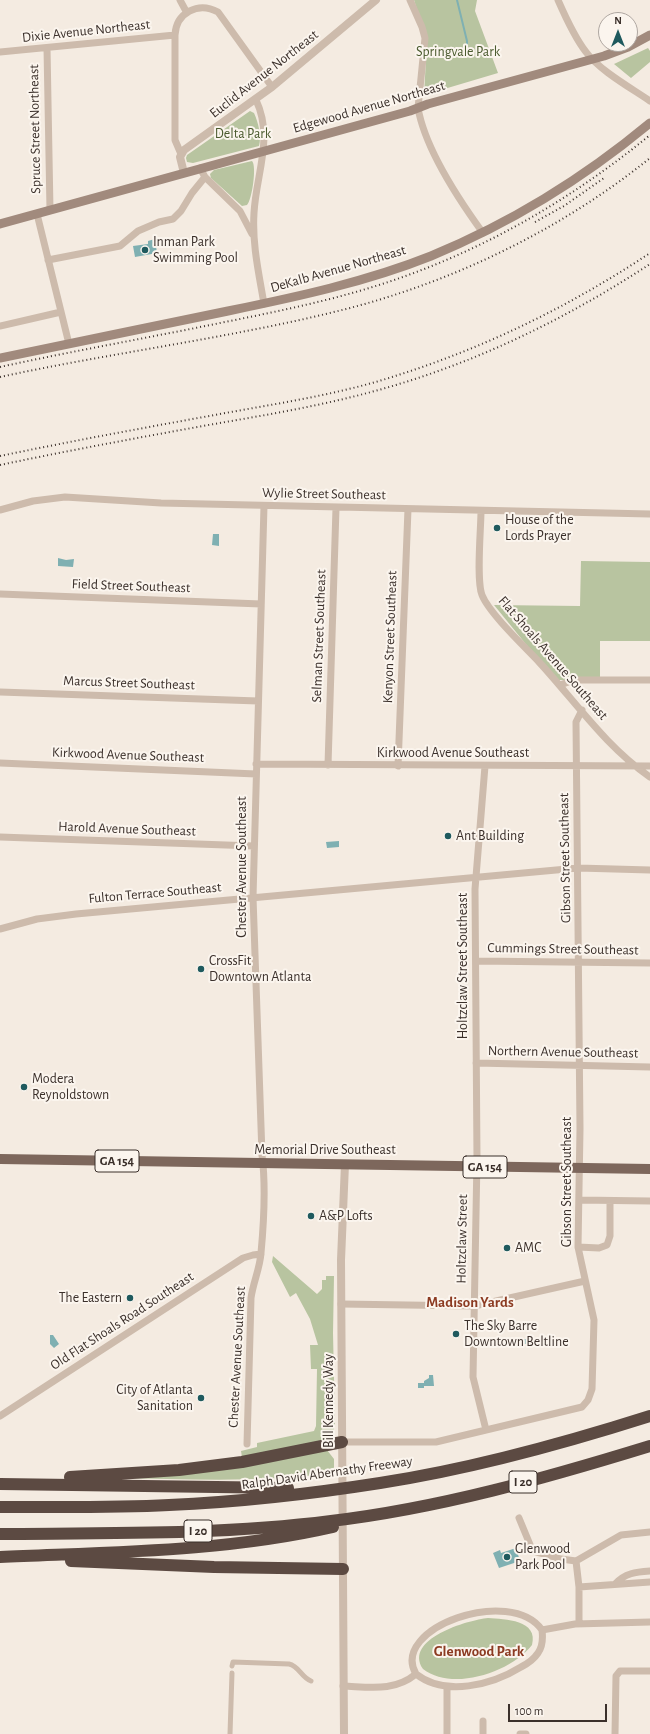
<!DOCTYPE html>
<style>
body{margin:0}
#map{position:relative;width:650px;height:1734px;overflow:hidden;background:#f4ebe1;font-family:"Alegreya Sans",sans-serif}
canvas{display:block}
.north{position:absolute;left:598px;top:12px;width:40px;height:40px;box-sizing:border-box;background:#fbf5ee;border:1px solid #aea6a0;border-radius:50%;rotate:0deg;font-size:11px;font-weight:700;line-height:16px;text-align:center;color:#3b302b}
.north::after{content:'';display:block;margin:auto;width:14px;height:18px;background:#1f5a5e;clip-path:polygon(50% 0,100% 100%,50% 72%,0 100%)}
.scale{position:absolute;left:508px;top:1704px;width:99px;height:18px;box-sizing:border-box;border:2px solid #3b302b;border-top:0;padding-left:5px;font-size:12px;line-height:14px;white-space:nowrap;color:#3b302b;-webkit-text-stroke:3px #fbf5ee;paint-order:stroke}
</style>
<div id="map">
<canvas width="650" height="1734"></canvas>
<div class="north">N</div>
<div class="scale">100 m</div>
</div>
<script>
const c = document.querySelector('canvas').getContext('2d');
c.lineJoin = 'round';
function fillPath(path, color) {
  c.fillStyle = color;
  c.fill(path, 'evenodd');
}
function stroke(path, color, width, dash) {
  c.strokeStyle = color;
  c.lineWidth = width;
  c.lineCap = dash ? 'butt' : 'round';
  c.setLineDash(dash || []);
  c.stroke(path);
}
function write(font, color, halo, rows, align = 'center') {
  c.font = font + ' "Alegreya Sans",sans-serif';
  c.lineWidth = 4;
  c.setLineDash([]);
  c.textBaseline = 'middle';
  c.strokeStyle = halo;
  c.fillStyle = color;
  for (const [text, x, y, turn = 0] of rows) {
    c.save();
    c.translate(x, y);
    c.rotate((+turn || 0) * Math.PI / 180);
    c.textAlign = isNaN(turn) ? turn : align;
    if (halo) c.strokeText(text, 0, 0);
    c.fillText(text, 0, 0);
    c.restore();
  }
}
const green = new Path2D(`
 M414,0H477L475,11L498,73L424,95L427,41Z
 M648,48L650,51V62L631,78L614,64Z
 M250,111L254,113C258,122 262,136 259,146L193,163L187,162L186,158L187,155Z
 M252,161C257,166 252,200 247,205L242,206L211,178L210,174L214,170Z
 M581,561L650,562V641H600V680H555L494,605L580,606Z
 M273,1256L317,1294L322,1289V1280H326V1276H334L333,1333L335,1425L332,1435L325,1441L242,1457L241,1451L257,1447V1443L314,1431L316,1426L317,1369H311L310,1345H318L310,1319L296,1293L290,1297L272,1262Z
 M327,1450L334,1459V1473C261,1483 188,1479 114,1478Z
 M488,1618C505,1619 539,1620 532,1645C511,1672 453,1692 423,1669C403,1639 468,1620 488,1618Z`);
const water = new Path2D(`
 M155,239L157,253L135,257L133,246L148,244V241Z
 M213,534H219V546L212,545Z
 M58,558L66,560L74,559L73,567L58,566Z
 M339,841V847L327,848L326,842Z
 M50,1335H53L59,1344L54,1348L50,1344Z
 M516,1339H529V1344H523V1347H513V1342H516Z
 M429,1375H433L434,1386H424V1388H418V1383H424V1381L429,1378Z
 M516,1548L520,1561L499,1568L493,1553L500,1550L501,1553Z`);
const stream = new Path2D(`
 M457,0L467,41V52`);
const pedestrian = new Path2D(`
 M232,1666L233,1662L289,1664C299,1666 301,1677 311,1681
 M230,1734L232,1673`);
const minor = new Path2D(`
 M180,0L187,13
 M410,0L422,27L425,38L418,108C425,148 459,200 483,233
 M558,0C565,16 575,38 586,52C599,70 631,88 650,101
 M47,48L50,210
 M0,52L175,35
 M256,100C274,138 256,174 254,213C252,244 259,274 264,304
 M181,154L175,140V35C176,13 198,1 218,12L272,87
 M200,168L205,177L240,211L252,234
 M37,214L69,344
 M48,260L120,246L138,231L159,222L173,219L181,211L192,193L205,177
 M0,326L61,312
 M0,510L33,501L65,497L161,503L650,514
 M481,511C481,529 476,580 482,595C489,613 525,647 539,662C575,701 606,747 650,777
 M0,594L261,604
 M560,685L574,680H650
 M0,692L258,701
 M0,763L256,774
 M256,764L650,766
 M328,765L336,508
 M398,766L408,509
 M485,766L475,889L477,1159L473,1377L486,1430
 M0,837L254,846
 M0,929L37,919L76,914L578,868L650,870
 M476,961L650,963
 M476,1063L650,1067
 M579,1200L650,1201
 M578,1247L599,1248L607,1245L610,1236V1201
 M341,1304L474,1306L585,1281
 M0,1416L243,1258L253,1255L261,1254
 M342,1442H436L582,1407L588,1400L592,1389L594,1320L578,1247L580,1129L576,722L582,710
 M247,1444L251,1298C253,1283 260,1268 261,1253C264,1221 266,1186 262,1155L253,897L264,506
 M519,1518L531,1547L536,1552L561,1559L576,1561L621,1535L650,1532
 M576,1561L579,1587V1624
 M615,1584C625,1573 636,1572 650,1571
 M579,1587L650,1582
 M416,1674C389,1628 511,1585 542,1630
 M343,1686C370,1687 394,1692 416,1674C445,1697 492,1685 521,1667C527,1664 534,1659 538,1653C543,1646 543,1638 542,1630L575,1624L650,1622
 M447,1686V1734
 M483,1734V1721
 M520,1734H526
 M615,1734L616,1676L620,1671H650`);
const tertiary = new Path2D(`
 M184,173L180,157L184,150L272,87L376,0
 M344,1734L341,1260L345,1164`);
const secondary = new Path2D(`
 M0,224L410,111L428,104L604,56L628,47L650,35
 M0,358C76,342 152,327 228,311C296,297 366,282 431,256C511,223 584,178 650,123`);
const primary = new Path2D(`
 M0,1159L650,1169`);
const motorway = new Path2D(`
 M70,1477L179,1470L242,1462L342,1442
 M0,1484L288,1488
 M0,1507C56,1507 113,1508 169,1505C239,1502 310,1494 380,1483C472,1469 562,1444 650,1416
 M0,1534C110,1533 221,1535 331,1521C440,1508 546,1478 650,1446
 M0,1557C111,1552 224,1552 333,1527
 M71,1561L214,1567L343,1569`);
const rail = new Path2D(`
 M535,222L564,206L604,178
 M0,367C73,351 147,338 220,323C285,310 349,297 411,274C498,242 578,194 650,135
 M0,377C115,352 232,338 346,309C455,281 562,229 650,158
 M0,456C77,440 154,426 231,412C281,403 331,395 379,381C476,352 566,309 650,253
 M0,465C71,450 142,437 214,424C272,414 331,404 389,387C482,360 569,317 650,264`);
const markers = [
 [145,250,4,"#1f5a5e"],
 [497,528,4,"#1f5a5e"],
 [448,836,4,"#1f5a5e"],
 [201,969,4,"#1f5a5e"],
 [24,1087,4,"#1f5a5e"],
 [311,1216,4,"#1f5a5e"],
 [507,1248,4,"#1f5a5e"],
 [130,1298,4,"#1f5a5e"],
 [456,1334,4,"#1f5a5e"],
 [201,1398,4,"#1f5a5e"],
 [507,1557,4,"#1f5a5e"]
];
const shields = [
 [117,1161,44],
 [485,1167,44],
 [523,1482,28],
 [198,1531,28]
];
const shieldNames = [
 ["GA 154",117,1161],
 ["GA 154",485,1167],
 ["I 20",523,1482],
 ["I 20",198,1531]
];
const streetNames = [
 ["Dixie Avenue Northeast",86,31,-6],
 ["Euclid Avenue Northeast",264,74,-38],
 ["Edgewood Avenue Northeast",369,107,-16],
 ["Spruce Street Northeast",35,129,-91],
 ["DeKalb Avenue Northeast",338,269,-16],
 ["Wylie Street Southeast",324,494,1],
 ["Field Street Southeast",131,586,2],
 ["Selman Street Southeast",319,636,-88],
 ["Kenyon Street Southeast",390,637,-88],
 ["Flat Shoals Avenue Southeast",553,658,49],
 ["Marcus Street Southeast",129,683,2],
 ["Kirkwood Avenue Southeast",453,753],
 ["Kirkwood Avenue Southeast",128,755,2],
 ["Harold Avenue Southeast",127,829,2],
 ["Gibson Street Southeast",565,858,-91],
 ["Chester Avenue Southeast",242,867,-90],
 ["Fulton Terrace Southeast",155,893,-5],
 ["Cummings Street Southeast",563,949,1],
 ["Holtzclaw Street Southeast",463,966,-90],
 ["Northern Avenue Southeast",563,1052,1],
 ["Memorial Drive Southeast",325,1150],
 ["Gibson Street Southeast",567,1182,-90],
 ["Holtzclaw Street",462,1239,-89],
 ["Old Flat Shoals Road Southeast",122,1321,-33],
 ["Chester Avenue Southeast",237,1357,-87],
 ["Bill Kennedy Way",329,1401,-90],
 ["Ralph David Abernathy Freeway",327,1473,-8]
];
const parkNames = [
 ["Springvale Park",458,52],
 ["Delta Park",243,134]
];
const poiNames = [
 ["Inman Park",153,242],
 ["Swimming Pool",153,258],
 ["House of the",505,520],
 ["Lords Prayer",505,536],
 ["Ant Building",456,836],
 ["CrossFit",209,961],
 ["Downtown Atlanta",209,977],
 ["Modera",32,1079],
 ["Reynoldstown",32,1095],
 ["A&P Lofts",319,1216],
 ["AMC",515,1248],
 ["The Eastern",122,1298,"right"],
 ["The Sky Barre",464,1326],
 ["Downtown Beltline",464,1342],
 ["City of Atlanta",193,1390,"right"],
 ["Sanitation",193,1406,"right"],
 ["Glenwood",515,1549],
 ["Park Pool",515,1565]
];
const neighbourhoodNames = [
 ["Madison Yards",470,1302],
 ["Glenwood Park",479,1651]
];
fillPath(green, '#b8c4a0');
fillPath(water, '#7fb0b2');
stroke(stream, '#7fb0b2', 2);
stroke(pedestrian, '#cdbbac', 5);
stroke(minor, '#cdbbac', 7);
stroke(tertiary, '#cdbbac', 8);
stroke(secondary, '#a18a7d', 9);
stroke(primary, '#7d675c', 10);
stroke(motorway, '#5c4a42', 12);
stroke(rail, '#3b302b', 2, [1, 3]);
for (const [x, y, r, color] of markers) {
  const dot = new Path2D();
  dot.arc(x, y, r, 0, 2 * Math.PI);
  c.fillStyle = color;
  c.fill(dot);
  stroke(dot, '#fbf5ee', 1.5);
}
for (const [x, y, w] of shields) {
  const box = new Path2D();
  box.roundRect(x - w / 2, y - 11, w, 22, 3);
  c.fillStyle = '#fbf5ee';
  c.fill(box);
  stroke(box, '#3b302b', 1);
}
write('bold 13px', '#3b302b', null, shieldNames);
write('14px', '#3b302b', '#fbf5ee', streetNames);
write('14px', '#4a5a2e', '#fbf5ee', parkNames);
write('14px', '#3b302b', '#fbf5ee', poiNames, 'left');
write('bold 15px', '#8c3b22', '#fbf5ee', neighbourhoodNames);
</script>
